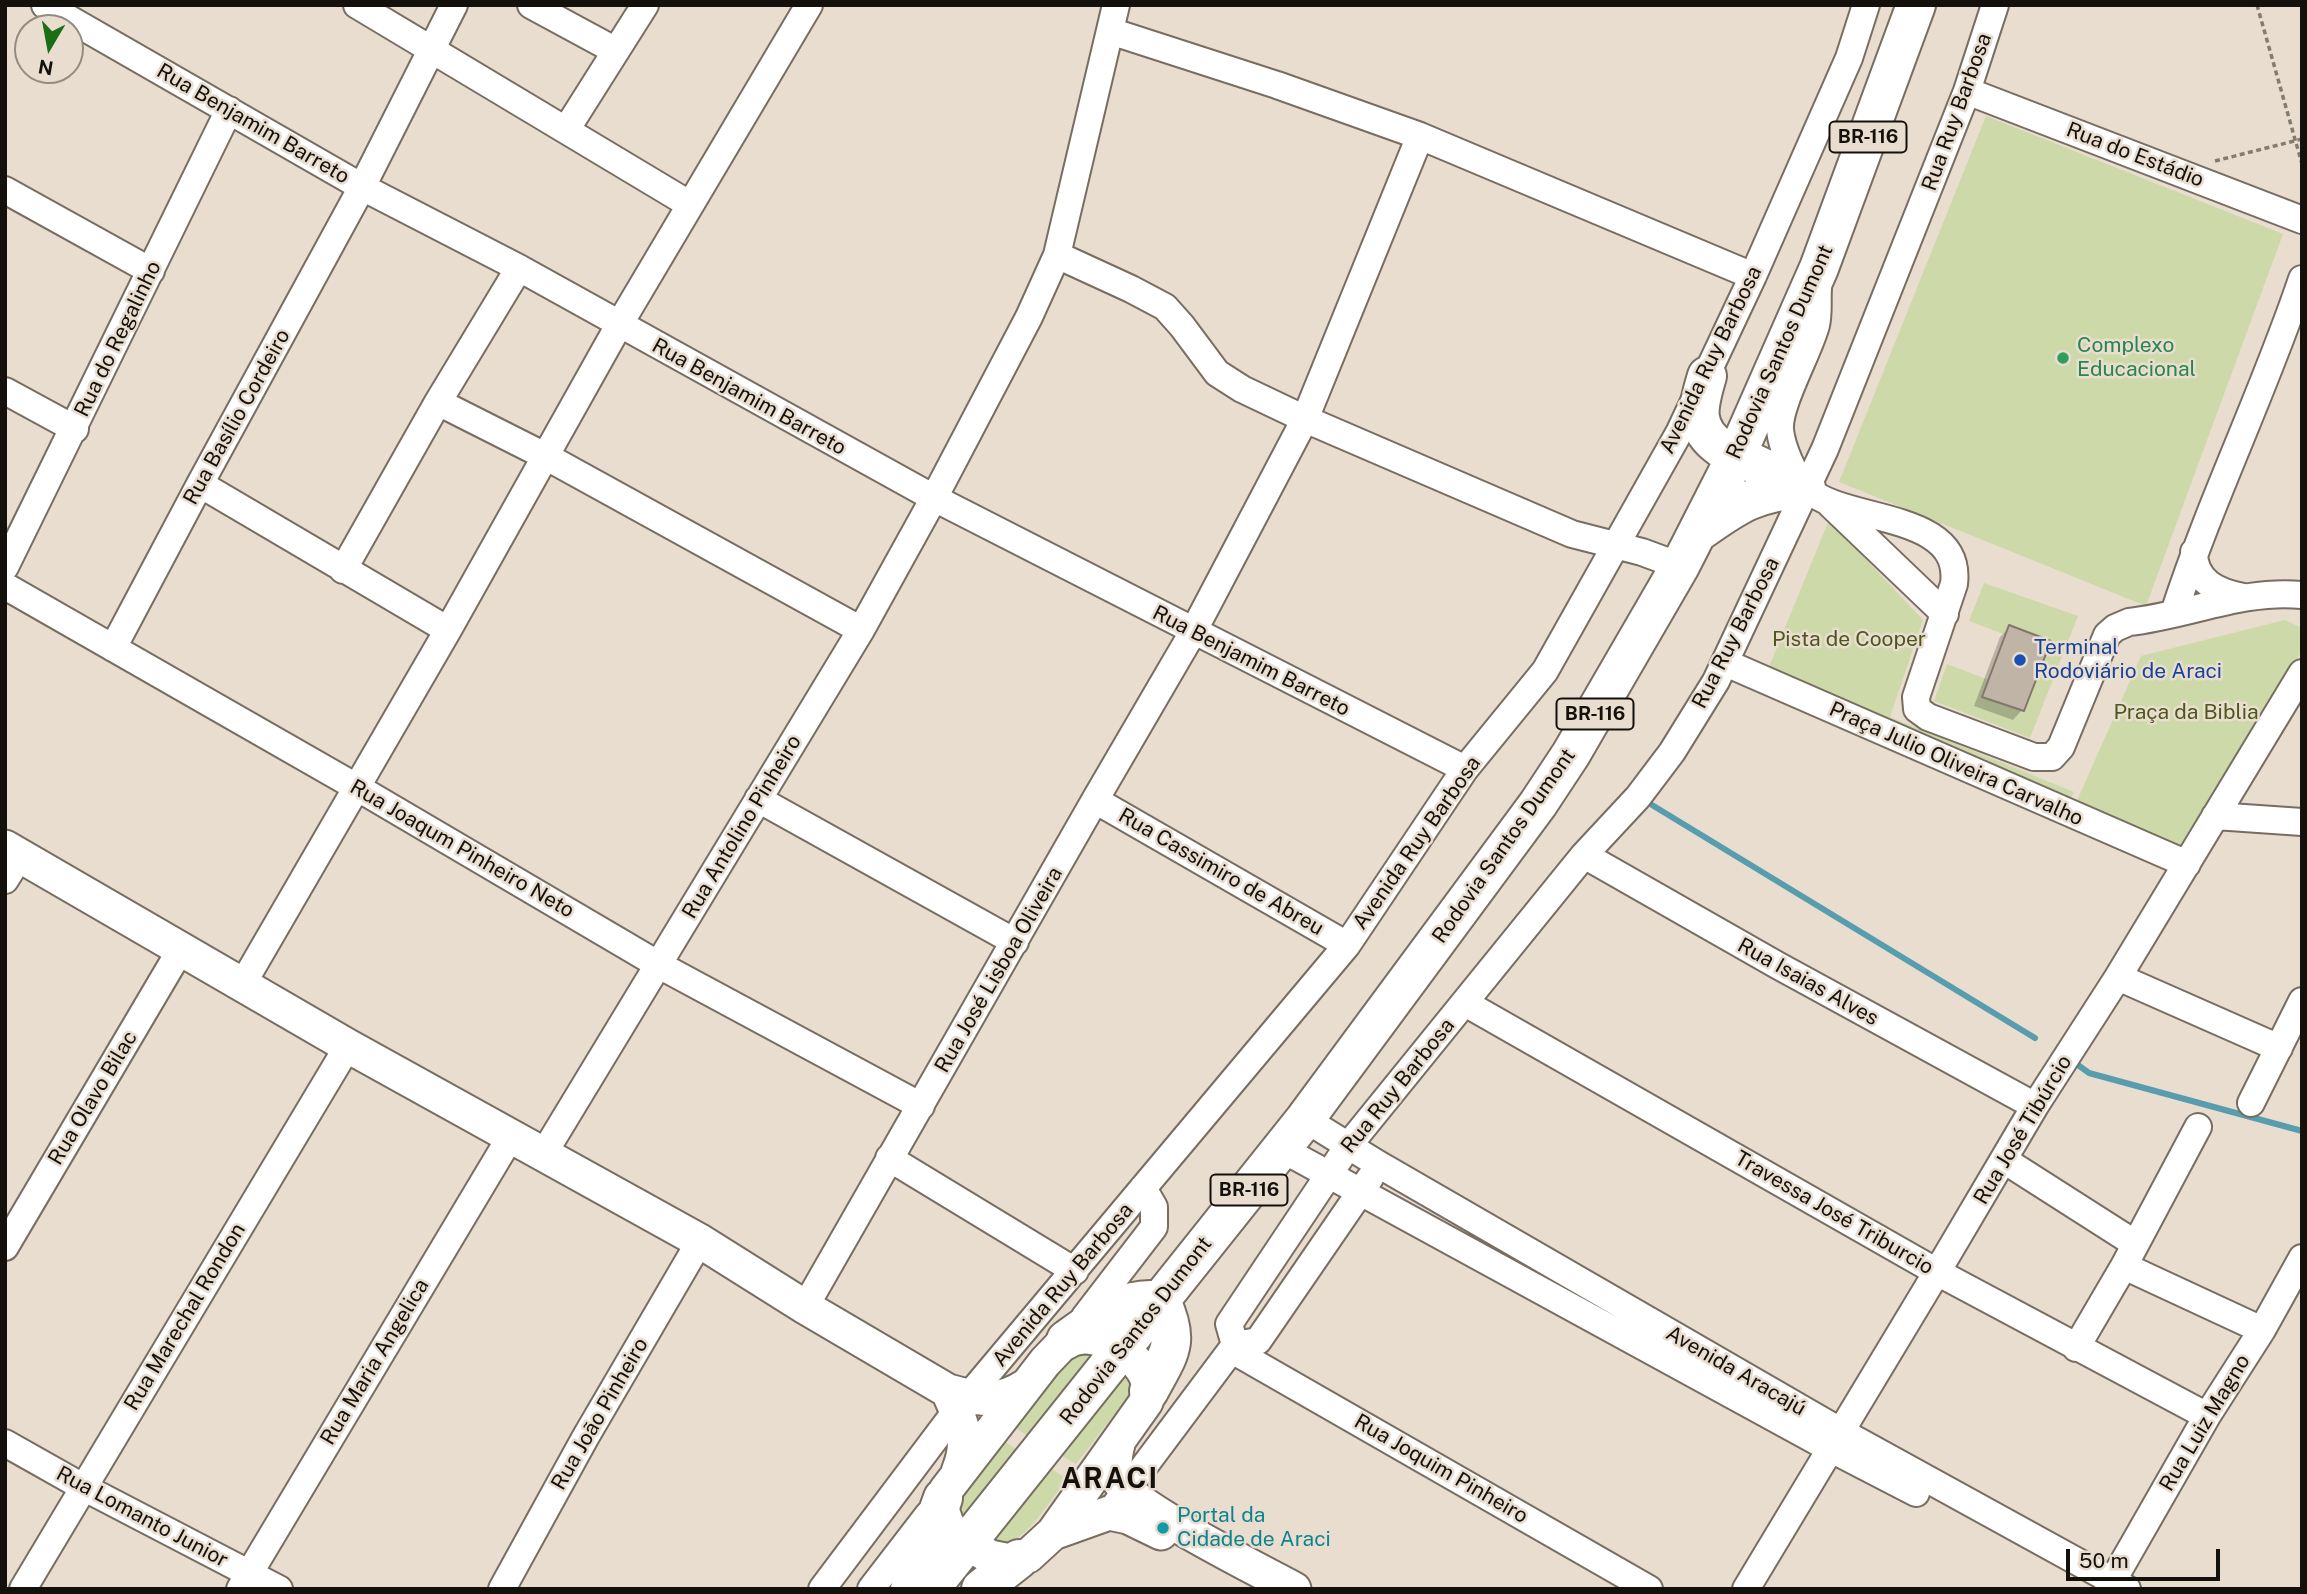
<!DOCTYPE html>
<meta charset="utf-8">
<style>
body{margin:0}
#map{position:relative;width:2307px;height:1594px;overflow:hidden;background:#e9ddd0;font-family:"Public Sans",sans-serif}
canvas{display:block}
.frame{position:absolute;inset:0;border:7px solid #14100b;pointer-events:none}
.north{position:absolute;left:14px;top:14px;width:70px;height:70px;box-sizing:border-box;background:#e9ddd0;border:2px solid #948b81;border-radius:50%;rotate:190deg;font-size:19px;font-weight:700;line-height:28px;text-align:center;color:#14100b}
.north::after{content:'';display:block;margin:auto;width:24px;height:32px;background:#1b6e16;clip-path:polygon(50% 0,100% 100%,50% 72%,0 100%)}
.scale{position:absolute;left:2066px;top:1549px;width:154px;height:32px;box-sizing:border-box;border:4px solid #14100b;border-top:0;padding-left:9px;font-size:21px;line-height:24px;white-space:nowrap;color:#14100b;-webkit-text-stroke:5px #e9ddd0;paint-order:stroke}
</style>
<div id="map">
<canvas width="2307" height="1594"></canvas>
<div class="frame"></div>
<div class="north">N</div>
<div class="scale">50 m</div>
</div>
<script>
const c = document.querySelector('canvas').getContext('2d');
c.lineJoin = 'round';
function fillPath(path, color) {
  c.fillStyle = color;
  c.fill(path, 'evenodd');
}
function stroke(path, color, width, dash) {
  c.strokeStyle = color;
  c.lineWidth = width;
  c.lineCap = dash ? 'butt' : 'round';
  c.setLineDash(dash || []);
  c.stroke(path);
}
function write(font, color, halo, rows, align = 'center') {
  c.font = font + ' "Public Sans",sans-serif';
  c.lineWidth = 5;
  c.setLineDash([]);
  c.textBaseline = 'middle';
  c.strokeStyle = halo;
  c.fillStyle = color;
  for (const [text, x, y, turn = 0] of rows) {
    c.save();
    c.translate(x, y);
    c.rotate((+turn || 0) * Math.PI / 180);
    c.textAlign = isNaN(turn) ? turn : align;
    if (halo) c.strokeText(text, 0, 0);
    c.fillText(text, 0, 0);
    c.restore();
  }
}
const green = new Path2D(`
 M1986,116L2283,234L2146,606L1839,482Z
 M1829,520L1923,620L1890,717L2074,792L2069,802L1764,679Z
 M1984,583L2078,616L2030,738L1934,701L1947,664L1989,680L1982,697L2024,711L2051,641L2010,625L2006,635L1969,621Z
 M2285,620L2302,628V651L2179,847L2076,803L2141,656Z
 M1073,1354H1105L1034,1440L1011,1425Z
 M1122,1365L1133,1390L1076,1464L1055,1452Z
 M1001,1439L1022,1453L964,1530L955,1506Z
 M1042,1463L1067,1479C1048,1503 1032,1533 1004,1547L983,1541Z`);
const shadow = new Path2D(`
 M2010,627L2022,710L2013,720L1974,706L2000,637Z`);
const stream = new Path2D(`
 M1652,805L2035,1038
 M2078,1065L2089,1073L2302,1131`);
const building = new Path2D(`
 M2009,625L2051,641L2024,711L1982,697Z`);
const path = new Path2D(`
 M2257,5L2302,164
 M2215,161L2302,139`);
const minor = new Path2D(`
 M45,5L362,187L519,268L934,498L1465,769
 M357,5L689,204
 M531,5L616,51
 M1110,31L1277,85L1420,136L1753,276
 M1967,91L2302,220
 M566,130L645,5
 M5,190L151,271
 M1057,255L1131,289L1165,307L1182,326L1217,373L1242,389L1305,419L1572,534L1642,552L1680,566
 M1818,288C1817,300 1819,313 1816,325C1809,352 1778,405 1780,430C1782,448 1794,476 1806,488C1843,524 1963,510 1954,584L1916,697L1917,709L1928,717L2034,757H2052L2061,747L2107,635L2115,628L2129,622C2187,616 2242,589 2302,595
 M5,391L75,429
 M438,402L547,457L861,630
 M200,484L448,630
 M1830,504L1945,614
 M2194,552C2194,582 2218,592 2243,597
 M5,567L229,110
 M343,570L438,402L519,268
 M5,586L358,788L659,965L921,1106
 M2174,613C2211,499 2264,392 2302,279
 M113,648L200,484L362,187L454,5
 M1726,663L2187,864
 M758,799L1015,942
 M1095,800L1347,945
 M2215,816L2302,822
 M1584,855L1777,965L2035,1106
 M5,880L20,856
 M2118,977L2279,1048
 M242,985L448,630L619,325L809,5
 M1465,1003L1937,1272L2207,1416
 M2251,1103L2302,1001
 M1305,1119L1378,1164L1840,1431L2127,1589
 M1282,1149L1831,1449L1916,1493
 M544,1153L861,630L934,498L1029,317L1057,255L1116,5
 M889,1158L1075,1271
 M2004,1160L2134,1243
 M5,1247L181,949
 M2124,1266L2262,1330
 M805,1307L1095,800L1193,632L1305,419L1420,136
 M1084,1318L1154,1227V1207L1143,1188
 M1235,1345L1229,1324L1348,1146L1584,855L1638,797L1672,752L1716,681L1825,449L1967,91L1995,5
 M2076,1348L2124,1266L2198,1127
 M1232,1350L1649,1589
 M5,1443L83,1487L279,1589
 M1116,1504L1235,1345L1258,1341L1370,1178
 M23,1589L348,1046
 M240,1589L511,1136
 M502,1589L585,1438L700,1241
 M822,1589L956,1411L1347,945L1465,769L1545,671L1680,431L1753,276L1849,58L1866,5
 M871,1589L928,1515
 M1746,1589L1937,1272L2035,1106L2118,977L2302,673
 M2108,1589L2207,1416L2262,1330L2302,1258`);
const major = new Path2D(`
 M5,847L348,1046L700,1241L805,1307L948,1391C980,1400 998,1404 1027,1385
 M1083,1337C1109,1336 1149,1362 1149,1391C1149,1395 1147,1399 1146,1402L1053,1533L1028,1556L1010,1561L990,1557L956,1536L947,1524L942,1509L943,1498L946,1490L1045,1362L1066,1340Z
 M948,1391C961,1423 972,1438 958,1472
 M1118,1444C1115,1456 1112,1470 1119,1481C1135,1509 1259,1570 1294,1589
 M1053,1533L1109,1513L1128,1517L1161,1533`);
const highway = new Path2D(`
 M1707,376C1698,406 1692,428 1721,448L1806,488
 M1700,531C1739,503 1756,492 1806,488
 M1066,1340C1094,1320 1124,1295 1161,1301
 M1149,1391C1169,1353 1181,1343 1161,1301
 M910,1589L943,1498
 M930,1589L1305,1119L1538,804L1571,754L1680,566L1737,454L1819,268L1916,5
 M981,1589L1019,1559`);
const markers = [
 [2063,358,7,"#2e9e5b"],
 [2020,660,7,"#1a4fb4"],
 [1163,1528,7,"#0f9aa8"]
];
const shields = [
 [1868,137,77],
 [1595,714,77],
 [1249,1190,77]
];
const shieldNames = [
 ["BR-116",1868,137],
 ["BR-116",1595,714],
 ["BR-116",1249,1190]
];
const streetNames = [
 ["Rua Ruy Barbosa",1957,112,-70],
 ["Rua Benjamim Barreto",253,124,30],
 ["Rua do Estádio",2135,155,21],
 ["Rua do Regalinho",118,339,-64],
 ["Rodovia Santos Dumont",1780,352,-66],
 ["Avenida Ruy Barbosa",1711,360,-64],
 ["Rua Benjamim Barreto",749,397,29],
 ["Rua Basílio Cordeiro",237,417,-61],
 ["Rua Ruy Barbosa",1736,633,-63],
 ["Rua Benjamim Barreto",1251,661,27],
 ["Praça Julio Oliveira Carvalho",1956,764,24],
 ["Rua Antolino Pinheiro",742,827,-59],
 ["Avenida Ruy Barbosa",1417,843,-55],
 ["Rodovia Santos Dumont",1504,846,-55],
 ["Rua Joaqum Pinheiro Neto",462,849,30],
 ["Rua Cassimiro de Abreu",1221,872,30],
 ["Rua José Lisboa Oliveira",999,970,-60],
 ["Rua Isaias Alves",1808,982,29],
 ["Rua Ruy Barbosa",1398,1086,-51],
 ["Rua Olavo Bilac",93,1098,-59],
 ["Rua José Tibúrcio",2023,1130,-59],
 ["Travessa José Triburcio",1834,1213,30],
 ["Avenida Ruy Barbosa",1063,1285,-50],
 ["Rua Marechal Rondon",185,1317,-59],
 ["Rodovia Santos Dumont",1136,1331,-52],
 ["Rua Maria Angelica",375,1362,-59],
 ["Avenida Aracajú",1736,1371,30],
 ["Rua João Pinheiro",600,1414,-60],
 ["Rua Luiz Magno",2205,1423,-59],
 ["Rua Joquim Pinheiro",1441,1469,30],
 ["Rua Lomanto Junior",142,1517,28]
];
const leisureNames = [
 ["Complexo",2077,346],
 ["Educacional",2077,370]
];
const parkNames = [
 ["Pista de Cooper",1849,640],
 ["Praça da Biblia",2186,713]
];
const transitNames = [
 ["Terminal",2034,648],
 ["Rodoviário de Araci",2034,672]
];
const cultureNames = [
 ["Portal da",1177,1516],
 ["Cidade de Araci",1177,1540]
];
const districtNames = [
 ["ARACI",1110,1479]
];
fillPath(green, '#cdd9a9');
fillPath(shadow, '#0003');
stroke(stream, '#579dad', 6);
fillPath(building, '#c0b4a7');
stroke(building, '#82776b', 2);
stroke(minor, '#786d61', 30);
stroke(major, '#786d61', 37);
stroke(highway, '#786d61', 42);
stroke(path, '#847c73', 3.5, [5, 3.5]);
stroke(minor, '#fff', 26);
stroke(major, '#fff', 33);
stroke(highway, '#fff', 38);
for (const [x, y, r, color] of markers) {
  const dot = new Path2D();
  dot.arc(x, y, r, 0, 2 * Math.PI);
  c.fillStyle = color;
  c.fill(dot);
  stroke(dot, '#e9ddd0', 2.5);
}
for (const [x, y, w] of shields) {
  const box = new Path2D();
  box.roundRect(x - w / 2, y - 15.5, w, 31, 5);
  c.fillStyle = '#e9ddd0';
  c.fill(box);
  stroke(box, '#14100b', 2);
}
write('bold 19px', '#14100b', null, shieldNames);
write('21px', '#14100b', '#e9ddd0', streetNames);
write('21px', '#27864d', '#e9ddd0', leisureNames, 'left');
write('21px', '#4d571c', '#e9ddd0', parkNames);
write('21px', '#164399', '#e9ddd0', transitNames, 'left');
write('21px', '#0d838f', '#e9ddd0', cultureNames, 'left');
c.letterSpacing = '2px';
write('bold 28px', '#14100b', '#e9ddd0', districtNames);
c.letterSpacing = '0px';
</script>
